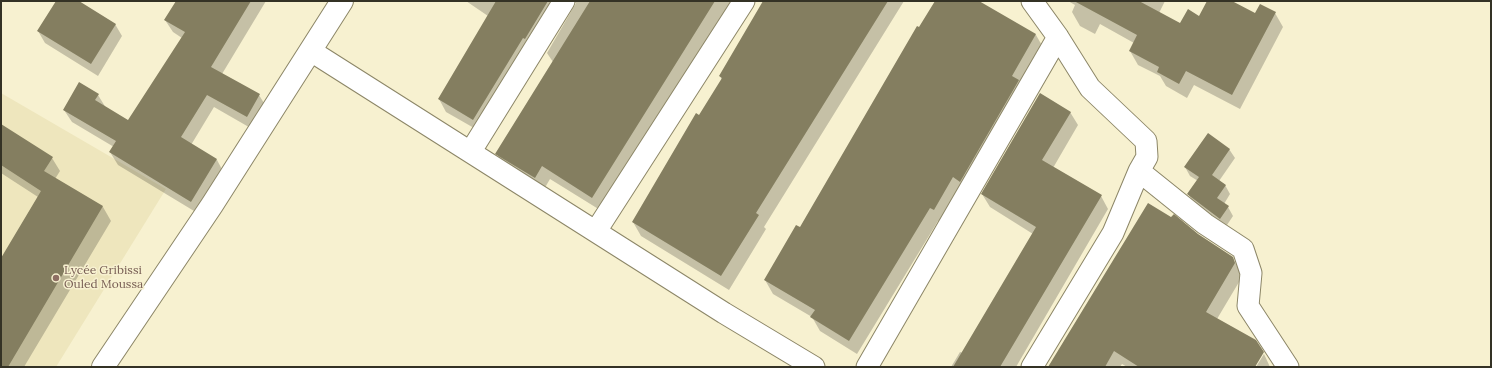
<!DOCTYPE html>
<meta charset="utf-8">
<style>
body{margin:0}
#map{position:relative;width:1492px;height:368px;overflow:hidden;background:#f7f1d0;font-family:Lora,serif}
canvas{display:block}
.frame{position:absolute;inset:0;border:2px solid #343225;pointer-events:none}
</style>
<div id="map">
<canvas width="1492" height="368"></canvas>
<div class="frame"></div>
</div>
<script>
const c = document.querySelector('canvas').getContext('2d');
c.lineJoin = 'round';
function fillPath(path, color) {
  c.fillStyle = color;
  c.fill(path, 'evenodd');
}
function stroke(path, color, width, dash) {
  c.strokeStyle = color;
  c.lineWidth = width;
  c.lineCap = dash ? 'butt' : 'round';
  c.setLineDash(dash || []);
  c.stroke(path);
}
function write(font, color, halo, rows, align = 'center') {
  c.font = font + ' Lora,serif';
  c.lineWidth = 3;
  c.setLineDash([]);
  c.textBaseline = 'middle';
  c.strokeStyle = halo;
  c.fillStyle = color;
  for (const [text, x, y, turn = 0] of rows) {
    c.save();
    c.translate(x, y);
    c.rotate((+turn || 0) * Math.PI / 180);
    c.textAlign = isNaN(turn) ? turn : align;
    if (halo) c.strokeText(text, 0, 0);
    c.fillText(text, 0, 0);
    c.restore();
  }
}
const built = new Path2D(`
 M1,93L166,189L56,367H1Z`);
const shadow = new Path2D(`
 M57,1H77L115,24L122,36L98,76L45,43L38,31Z
 M177,1H266L222,74L259,95L267,108L254,130L214,107L191,145L217,160L224,173L199,214L118,165L110,152L114,147L72,122L64,110L98,95L106,108L129,122L182,38L173,32L165,20Z
 M466,1H731L600,210L550,179L543,191L504,167L497,154L553,62L547,53L576,3L572,2L481,132L446,112L439,99L488,16Z
 M764,1H904L764,227L766,229L729,290L641,236L633,222L722,80L720,76Z
 M936,1H977L1036,35L1044,49L942,223L938,221L857,354L820,331L812,317L773,294L765,280L800,228Z
 M1068,1H1165L1159,13L1181,24L1200,17L1208,1H1230L1255,14L1275,13L1283,27L1240,109L1194,85L1187,98L1166,86L1160,76L1138,65L1130,51L1134,43L1100,24L1095,34L1080,26L1072,12L1075,5Z
 M1070,112L1078,125L1053,168L1101,196L1108,209L1016,367H951L960,352L963,353L1033,234L990,207L982,194Z
 M1,125L52,158L60,171L55,179L103,207L111,221L24,367H1V260L38,197L1,173Z
 M1229,149L1235,158L1219,181L1225,185L1230,194L1224,204L1228,207L1233,216L1225,228L1194,203L1188,194L1198,181L1190,176L1185,167Z
 M1198,235L1232,257L1240,271L1242,277L1217,319L1254,367H1127L1122,364L1120,367H1050Z
 M1264,354L1270,367H1256Z`);
const building = new Path2D(`
 M56,1H79L116,24L91,64L37,31Z
 M176,1H251L211,67L260,94L247,117L207,95L181,137L217,159L191,202L109,152L116,141L63,110L79,82L99,94L95,100L128,120L185,32L164,20Z
 M496,1H548L525,39L523,38L473,120L438,99Z
 M590,1H715L592,198L542,166L535,178L495,154Z
 M763,1H888L756,213L759,215L721,276L632,222L696,113L699,115L722,78L719,76Z
 M935,1H979L1036,34L1012,76L1019,80L960,182L953,177L934,210L930,208L849,341L810,317L815,310L764,280L796,225L800,227L917,26L919,27Z
 M1074,1H1139L1180,23L1188,9L1199,16L1207,1H1232L1255,13L1260,4L1276,12L1232,95L1186,71L1179,84L1157,72L1159,67L1129,51L1137,35Z
 M1040,93L1071,112L1042,160L1102,195L1000,367H953L1036,227L981,194Z
 M1,124L53,157L44,171L103,206L8,367H1V258L41,191L1,165Z
 M1208,133L1230,149L1212,175L1226,185L1217,198L1229,206L1220,219L1187,194L1199,177L1184,167Z
 M1148,203L1171,217L1174,214L1198,234L1233,257L1235,263L1206,312L1256,340L1264,352L1255,367H1139L1114,351L1105,367H1048Z`);
const street = new Path2D(`
 M1032,1L1058,37L1090,88L1146,141L1147,157L1139,171L1205,224L1243,249L1251,273L1248,306L1288,367
 M311,51L724,313L814,367
 M471,151L564,1
 M596,231L744,1
 M867,367L1058,37
 M1032,367L1113,233L1139,171`);
const secondary = new Path2D(`
 M103,367L212,205L342,1`);
const markers = [
 [56,278,4,"#8d6e63"]
];
const educationNames = [
 ["Lycée Gribissi",64,271],
 ["Ouled Moussa",64,285]
];
fillPath(built, '#eee6bd');
fillPath(shadow, '#0003');
fillPath(building, '#847e60');
stroke(street, '#8c8667', 23);
stroke(secondary, '#8c8667', 24);
stroke(street, '#fff', 21);
stroke(secondary, '#fff', 22);
for (const [x, y, r, color] of markers) {
  const dot = new Path2D();
  dot.arc(x, y, r, 0, 2 * Math.PI);
  c.fillStyle = color;
  c.fill(dot);
  stroke(dot, '#f7f1d0', 1.5);
}
write('12px', '#785e54', '#f7f1d0', educationNames, 'left');
</script>
